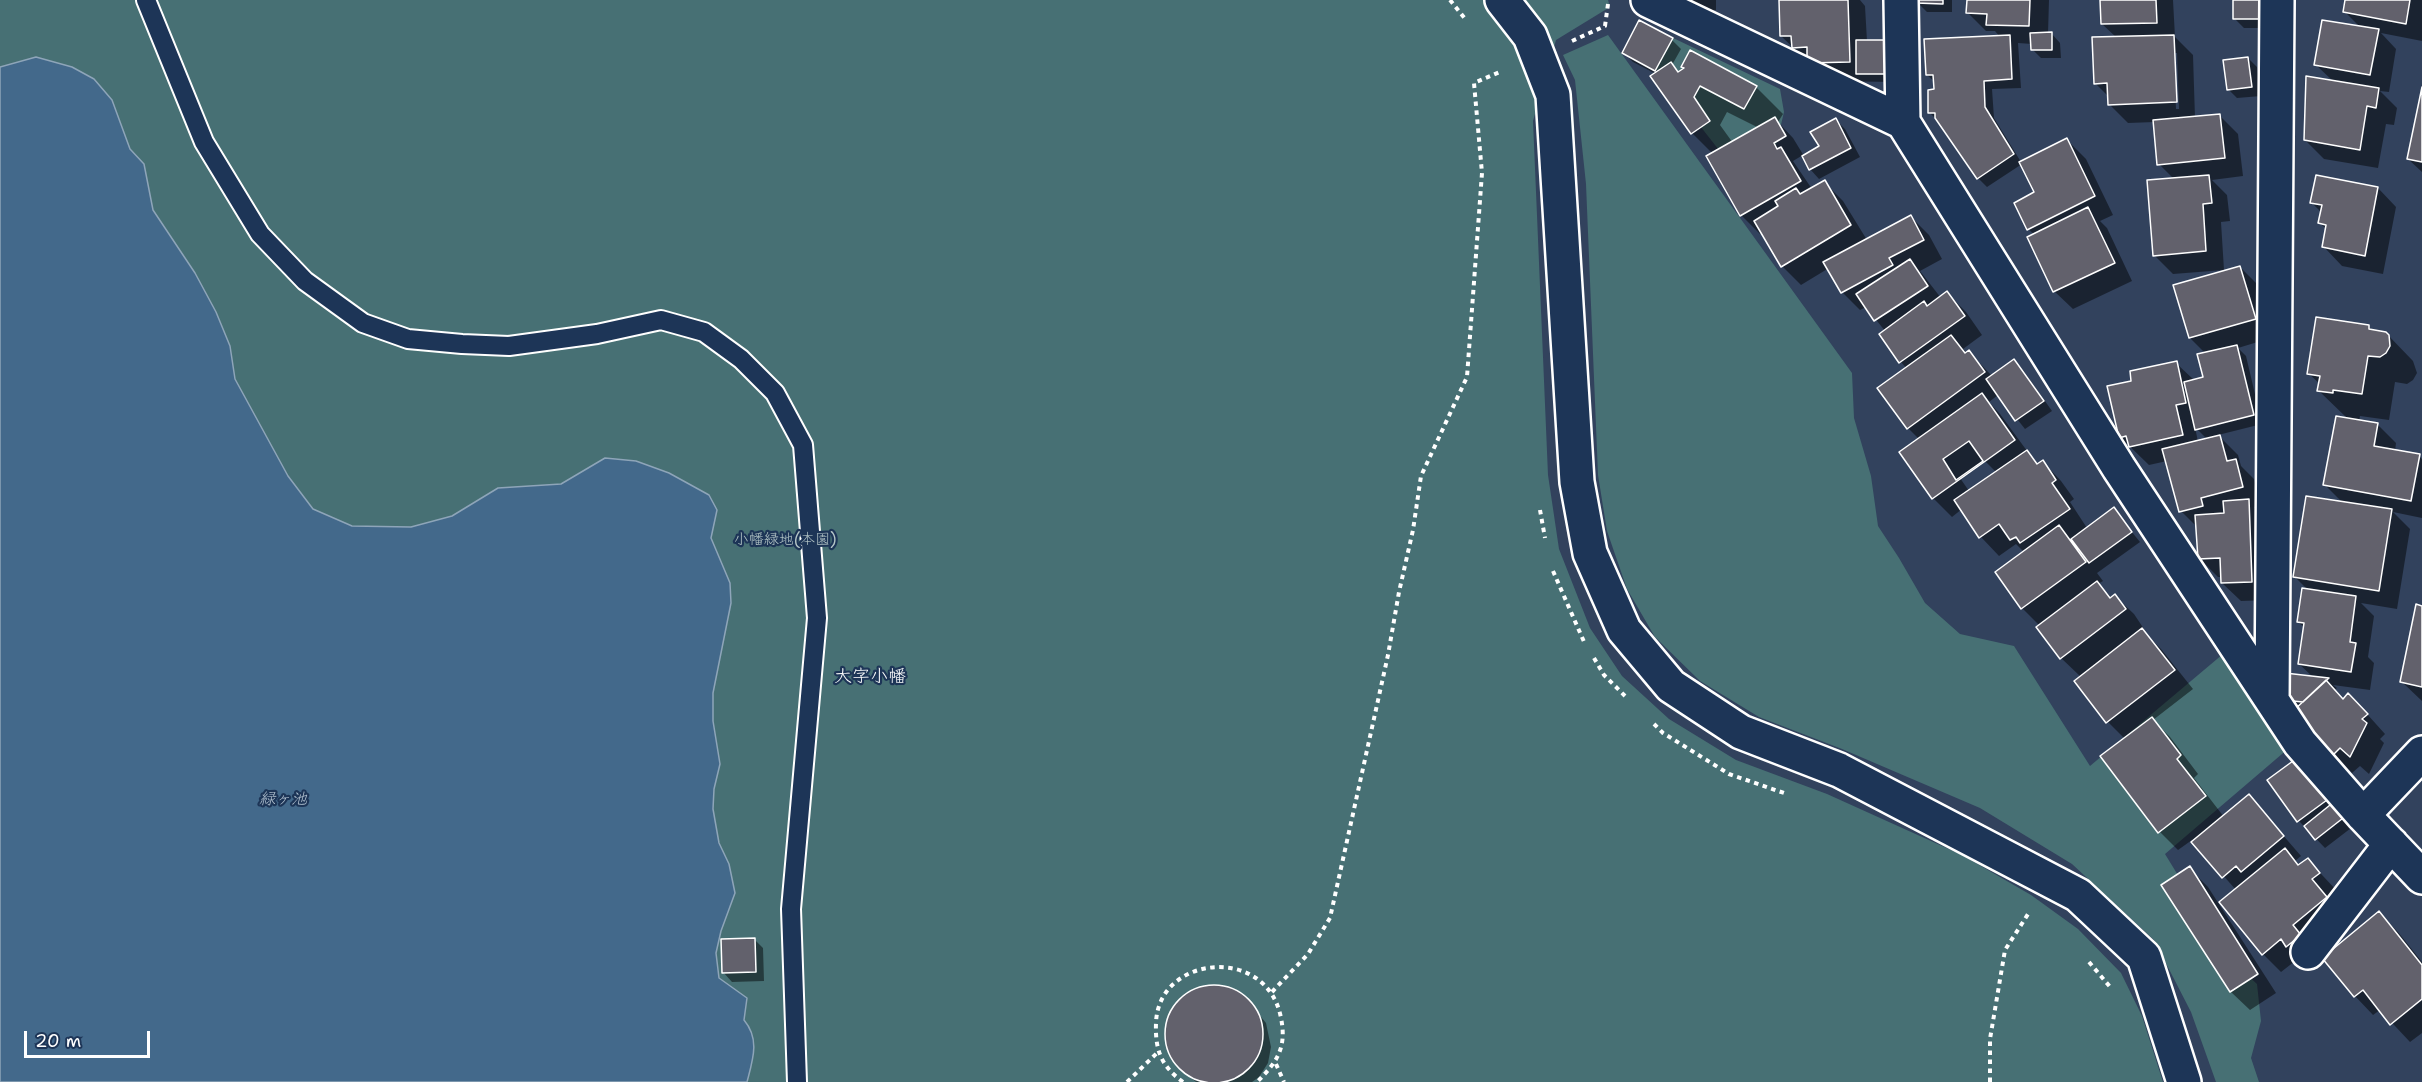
<!DOCTYPE html>
<meta charset="utf-8">
<style>
body{margin:0}
#map{position:relative;width:2422px;height:1082px;overflow:hidden;background:#32425d;font-family:"Shantell Sans",sans-serif}
canvas{display:block}
.scale{position:absolute;left:24px;top:1031px;width:126px;height:27px;box-sizing:border-box;border:3px solid #fff;border-top:0;padding-left:8px;font-size:18px;line-height:21px;white-space:nowrap;color:#fff;-webkit-text-stroke:4px #1d3557;paint-order:stroke}
</style>
<div id="map">
<canvas width="2422" height="1082"></canvas>
<div class="scale">20 m</div>
</div>
<script>
const c = document.querySelector('canvas').getContext('2d');
c.lineJoin = 'round';
function fillPath(path, color) {
  c.fillStyle = color;
  c.fill(path, 'evenodd');
}
function stroke(path, color, width, dash) {
  c.strokeStyle = color;
  c.lineWidth = width;
  c.lineCap = dash ? 'butt' : 'round';
  c.setLineDash(dash || []);
  c.stroke(path);
}
function write(font, color, halo, rows, align = 'center') {
  c.font = font + ' "Shantell Sans","Klee One",sans-serif';
  c.lineWidth = 4.5;
  c.setLineDash([]);
  c.textBaseline = 'middle';
  c.strokeStyle = halo;
  c.fillStyle = color;
  for (const [text, x, y, turn = 0] of rows) {
    c.save();
    c.translate(x, y);
    c.rotate((+turn || 0) * Math.PI / 180);
    c.textAlign = isNaN(turn) ? turn : align;
    if (halo) c.strokeText(text, 0, 0);
    c.fillText(text, 0, 0);
    c.restore();
  }
}
const green = new Path2D(`
 M0,0H1608L1610,7L1556,40L1533,121L1548,475L1559,549L1590,628L1622,676L1669,719L1736,760L1827,794L1962,855L2031,895L2078,929L2121,973L2142,1016L2163,1082H0Z
 M1648,26L1780,89L1784,112L1774,154L1751,191L1632,39L1633,31Z
 M1608,35L1852,373L1854,418L1871,476L1878,526L1899,558L1925,603L1960,634L2014,646L2090,766L2223,654L2289,748L2165,854L2228,957L2257,984L2261,1021L2251,1058L2259,1082H2216L2191,1012L2154,940L2072,864L1980,808L1842,749L1759,717L1700,681L1655,637L1627,589L1607,531L1598,475L1586,184L1575,80L1563,55Z`);
const water = new Path2D(`
 M36,57L72,67L94,79L112,100L130,149L144,164L153,210L195,273L216,312L230,346L235,379L288,476L313,509L352,526L411,527L452,516L498,488L561,484L605,458L636,461L669,473L709,495L717,510L711,538L730,583L731,603L713,693V721L720,764L714,789L713,809L719,843L729,864L735,893L721,931L716,953L719,978L747,998L744,1020C760,1039 753,1059 747,1082H0V67Z`);
const shadow = new Path2D(`
 M1682,0H1716V10L1691,11Z
 M1793,0H1860L1865,6L1867,41L1894,82L1828,81L1781,36Z
 M1918,0H1952V12H1927L1918,3Z
 M1968,0H2049L2048,34L2051,33L2060,43L2061,58H2041L2032,49V44L2018,43L2021,88L1992,89L1994,118L2021,162L2067,140L2086,159L2113,215L2100,221L2107,228L2132,281L2073,309L2054,291L2035,235L2028,229L2036,193L2022,164L1987,187L1978,178L1939,122L1930,113L1935,91V82L1927,75L2000,37L1995,31H1986L1967,12Z
 M2102,0H2173L2175,37L2193,55L2195,118L2219,115L2238,134L2243,176L2212,180L2227,195L2230,221L2221,222L2224,270L2173,274L2154,255L2174,179L2159,164L2155,122L2128,123L2109,104V97L2095,83L2117,38L2102,24ZM2174,53H2177L2179,109H2176Z
 M2235,0H2271V28H2244L2235,19Z
 M2347,0H2422V41L2381,33L2396,49L2389,92L2380,91L2397,108L2394,125L2386,124L2378,168L2324,159L2305,140L2334,82L2316,65L2361,28L2345,12Z
 M1672,40L1681,49L1672,65L1680,73L1685,69L1683,67L1756,87L1783,114L1778,122L1793,138L1804,156L1821,147L1836,120L1845,129L1860,157L1819,179L1810,169L1803,155L1793,161L1812,189L1824,182L1843,201L1867,240L1911,217L1929,235L1942,259L1920,271L1941,298L1947,293L1966,312L1982,335L1963,349L1967,353L1969,352L1992,376L2014,361L2023,370L2052,411L2025,429L1998,395L1989,402L2000,414L2030,455L2039,465L2043,462L2061,481L2074,499L2070,502L2087,528L2113,509L2140,542L2097,573L2103,581L2098,584L2112,598L2115,596L2134,614L2144,629L2142,630L2161,649L2193,689L2153,720L2170,737L2198,774L2194,778L2224,817L2249,796L2301,856L2295,861L2300,865L2308,860L2338,892L2299,958L2281,972L2263,954L2236,890L2192,840L2178,850L2160,832L2125,739L2108,722L2076,681L2081,677L2061,658L2040,626L2022,608L2024,552L2016,544L1999,556L1981,537L1962,509L1952,517L1933,498L1919,439L1908,428L1907,369L1901,362L1885,331L1866,307L1860,310L1842,292L1829,268L1801,285L1782,266L1762,233L1760,234L1741,215L1708,157L1713,154L1692,133L1656,74L1633,62L1623,52ZM1727,112L1759,128L1733,143L1720,125ZM1985,461L1996,472L1969,491L1960,478Z
 M2248,58L2257,67L2261,96L2237,98L2228,89Z
 M2422,95V172L2408,159Z
 M2378,188L2396,207L2383,274L2342,266L2324,247L2327,230L2320,223L2322,213L2312,203Z
 M2240,267L2259,286L2274,337L2238,348L2246,356L2262,424L2218,435L2238,455L2241,466L2254,479L2261,505L2254,507L2267,520L2270,600L2241,601L2222,583V577H2218L2199,558L2198,528L2181,511L2167,461L2149,465L2120,437L2133,382L2176,363L2195,381L2205,378L2206,354L2190,338ZM2195,427L2207,439L2198,442Z
 M2369,327L2374,332L2386,333L2413,361L2417,373L2413,380L2407,384L2395,382L2389,420L2360,416L2359,421L2378,425L2396,443L2395,451L2419,456L2422,459V518L2393,512L2410,529L2397,609L2361,603L2374,616L2368,657L2374,663L2370,690L2333,685L2337,688L2334,690L2343,700L2367,714L2385,734L2380,739L2384,743L2369,774L2360,766L2352,773L2284,699L2313,677L2299,664L2305,628L2298,622L2308,590L2295,577L2343,503L2324,484L2348,419L2319,391L2320,384L2308,373Z
 M2422,607V701L2402,682Z
 M2306,770L2332,805L2355,825L2325,848L2299,821L2269,780Z
 M2189,868L2208,887L2276,993L2250,1010L2231,992L2163,885Z
 M2379,913L2398,932L2422,962V1033L2410,1042L2380,1010L2373,1015L2355,996L2324,958Z
 M754,939L763,948L764,981L732,982L723,972Z
 M1212,987L1229,989L1247,1000L1266,1023L1271,1047L1268,1063L1259,1077L1252,1082H1196L1179,1067L1172,1056L1167,1036L1171,1016L1182,999L1196,991Z`);
const building = new Path2D(`
 M1779,0H1848L1850,62L1807,63V47L1792,48L1791,36H1780Z
 M1916,0H1943V4L1916,3Z
 M1967,0H2030L2029,26L1986,25L1987,14L1966,13Z
 M2100,0H2156L2157,23L2101,24Z
 M2233,0H2263L2262,19H2233Z
 M2345,0H2410L2406,24L2343,12Z
 M1639,20L1673,38L1655,71L1622,53Z
 M2322,20L2379,29L2370,75L2314,65Z
 M2052,32V50H2031L2030,33Z
 M2010,35L2012,79L1984,81L1985,107L2014,154L1977,179L1935,118V113H1928V90L1934,89L1933,75H1926L1924,39Z
 M2174,35L2177,102L2108,105L2107,83L2094,84L2092,37Z
 M1856,40H1886V74H1856Z
 M1690,50L1757,86L1744,109L1700,86L1694,97L1710,121L1691,134L1650,76L1671,62L1678,72L1684,68L1681,67Z
 M2248,57L2252,87L2227,90L2223,60Z
 M2306,76L2379,88L2376,108L2367,106L2360,150L2304,140Z
 M2422,87V162L2407,159Z
 M2220,114L2225,158L2157,165L2153,120Z
 M1775,117L1786,136L1774,143L1777,149L1781,147L1801,181L1740,216L1706,156Z
 M1836,118L1851,148L1809,170L1802,156L1819,146L1810,132Z
 M2067,138L2095,196L2027,230L2014,203L2034,192L2019,162Z
 M2209,175L2212,203L2203,204L2206,251L2153,256L2147,180Z
 M2316,175L2378,187L2365,256L2322,247L2326,225L2318,223L2322,205L2310,203Z
 M1825,180L1851,225L1781,267L1754,221L1778,206L1775,201L1796,188L1800,194Z
 M2088,207L2115,263L2053,292L2027,237Z
 M1911,215L1924,240L1889,258L1893,265L1841,293L1823,262Z
 M1910,259L1928,286L1874,321L1856,294Z
 M2240,266L2256,319L2189,338L2173,285Z
 M1947,291L1965,316L1899,363L1879,334L1924,301L1927,306Z
 M2316,317L2369,325V329L2386,332L2389,335L2390,346L2386,353L2380,357L2368,356L2362,394L2333,390V393L2317,391L2320,376L2307,374Z
 M1951,335L1965,353L1969,350L1985,372L1907,429L1877,388Z
 M2237,345L2254,415L2195,430L2184,382L2203,377L2197,354Z
 M2014,359L2044,401L2015,421L1986,379Z
 M2177,361L2186,403L2176,405L2183,435L2129,447L2126,436L2119,438L2107,386L2131,381L2130,371Z
 M1982,393L2015,440L1932,499L1899,452ZM1969,441L1983,461L1956,480L1943,459Z
 M2336,416L2378,423L2374,446L2420,454L2411,501L2323,485Z
 M2220,435L2227,461L2236,459L2243,487L2201,498L2203,506L2179,512L2162,449Z
 M2027,450L2037,464L2043,460L2056,480L2052,483L2070,509L2020,543L2016,537L2010,540L1999,524L1979,538L1954,500Z
 M2306,496L2392,509L2379,591L2293,577Z
 M2249,499L2252,582L2221,583L2220,558L2198,559L2195,515L2224,513L2223,501Z
 M2114,507L2132,532L2089,563L2071,539Z
 M2059,525L2086,562L2021,609L1995,572Z
 M2097,581L2110,598L2115,594L2126,609L2060,659L2036,627Z
 M2302,588L2356,596L2350,642L2356,643L2351,672L2298,664L2304,623L2297,622Z
 M2416,604L2422,606V687L2400,682Z
 M2142,628L2175,670L2106,723L2074,681Z
 M2285,673L2329,678L2303,702L2282,700Z
 M2326,680L2343,699L2348,693L2368,714L2362,719L2367,723L2350,757L2340,748L2332,756L2292,712Z
 M2152,717L2181,755L2177,759L2206,796L2158,833L2100,756Z
 M2297,758L2327,800L2297,822L2267,780Z
 M2249,794L2284,836L2241,872L2236,866L2222,878L2191,842Z
 M2335,801L2347,815L2315,840L2304,826Z
 M2285,848L2298,865L2308,858L2320,873L2312,879L2327,897L2293,925L2301,935L2286,947L2281,939L2262,955L2219,902Z
 M2190,866L2258,974L2230,992L2161,885Z
 M2379,911L2422,965V999L2390,1025L2363,990L2354,997L2322,958Z
 M755,938L756,972L722,973L721,939Z
 M1165 1034a49 49 0 1 1 98 0a49 49 0 1 1-98 0Z`);
const path = new Path2D(`
 M1450,0L1466,20
 M1572,41L1605,26L1608,4
 M1540,510L1545,538
 M1553,571L1585,644
 M1594,658L1604,675L1625,696
 M1654,724L1663,733L1729,774L1784,793
 M2089,962L2111,988
 M1272,992L1308,954L1330,918L1388,655L1399,592L1413,530L1421,476L1467,377L1482,173L1474,83L1502,71
 M1276,1064L1284,1082
 M1127,1082L1159,1051
 M1183,1082C1161,1066 1155,1050 1156,1023C1158,955 1267,944 1281,1018C1287,1048 1277,1062 1257,1082
 M1990,1082V1039L2005,950L2030,911`);
const service = new Path2D(`
 M146,0L204,142L260,234L305,281L363,323L408,339L462,344L509,346L597,334L661,320L704,332L741,359L775,393L803,445L817,618L791,909L797,1082`);
const minor = new Path2D(`
 M1502,0L1530,36L1553,95L1577,482L1590,553L1624,630L1671,686L1741,732L1839,770L2078,895L2144,957L2184,1082
 M1648,0L1903,122
 M1901,0L1903,122L2119,468L2300,743L2363,815L2422,877
 M2272,700L2277,0
 M2363,815L2422,753
 M2308,952L2391,844`);
const parkNames = [
 ["小幡緑地(本園)",785,540]
];
const waterNames = [
 ["緑ヶ池",283,800]
];
const quarterNames = [
 ["大字小幡",870,677]
];
fillPath(green, '#477074');
fillPath(water, '#43698b');
stroke(water, '#8ea5b9', 1.5);
fillPath(shadow, '#0007');
fillPath(building, '#62616c');
stroke(building, '#fff', 1.5);
stroke(service, '#fff', 22);
stroke(minor, '#fff', 38);
stroke(path, '#fff', 4, [4.5, 4.5]);
stroke(service, '#1d3557', 18);
stroke(minor, '#1d3557', 33);
write('15px', '#b5c6c7', '#1d3557', parkNames);
write('italic 16px', '#b4c3d1', '#1d3557', waterNames);
write('18px', '#fff', '#1d3557', quarterNames);
</script>
